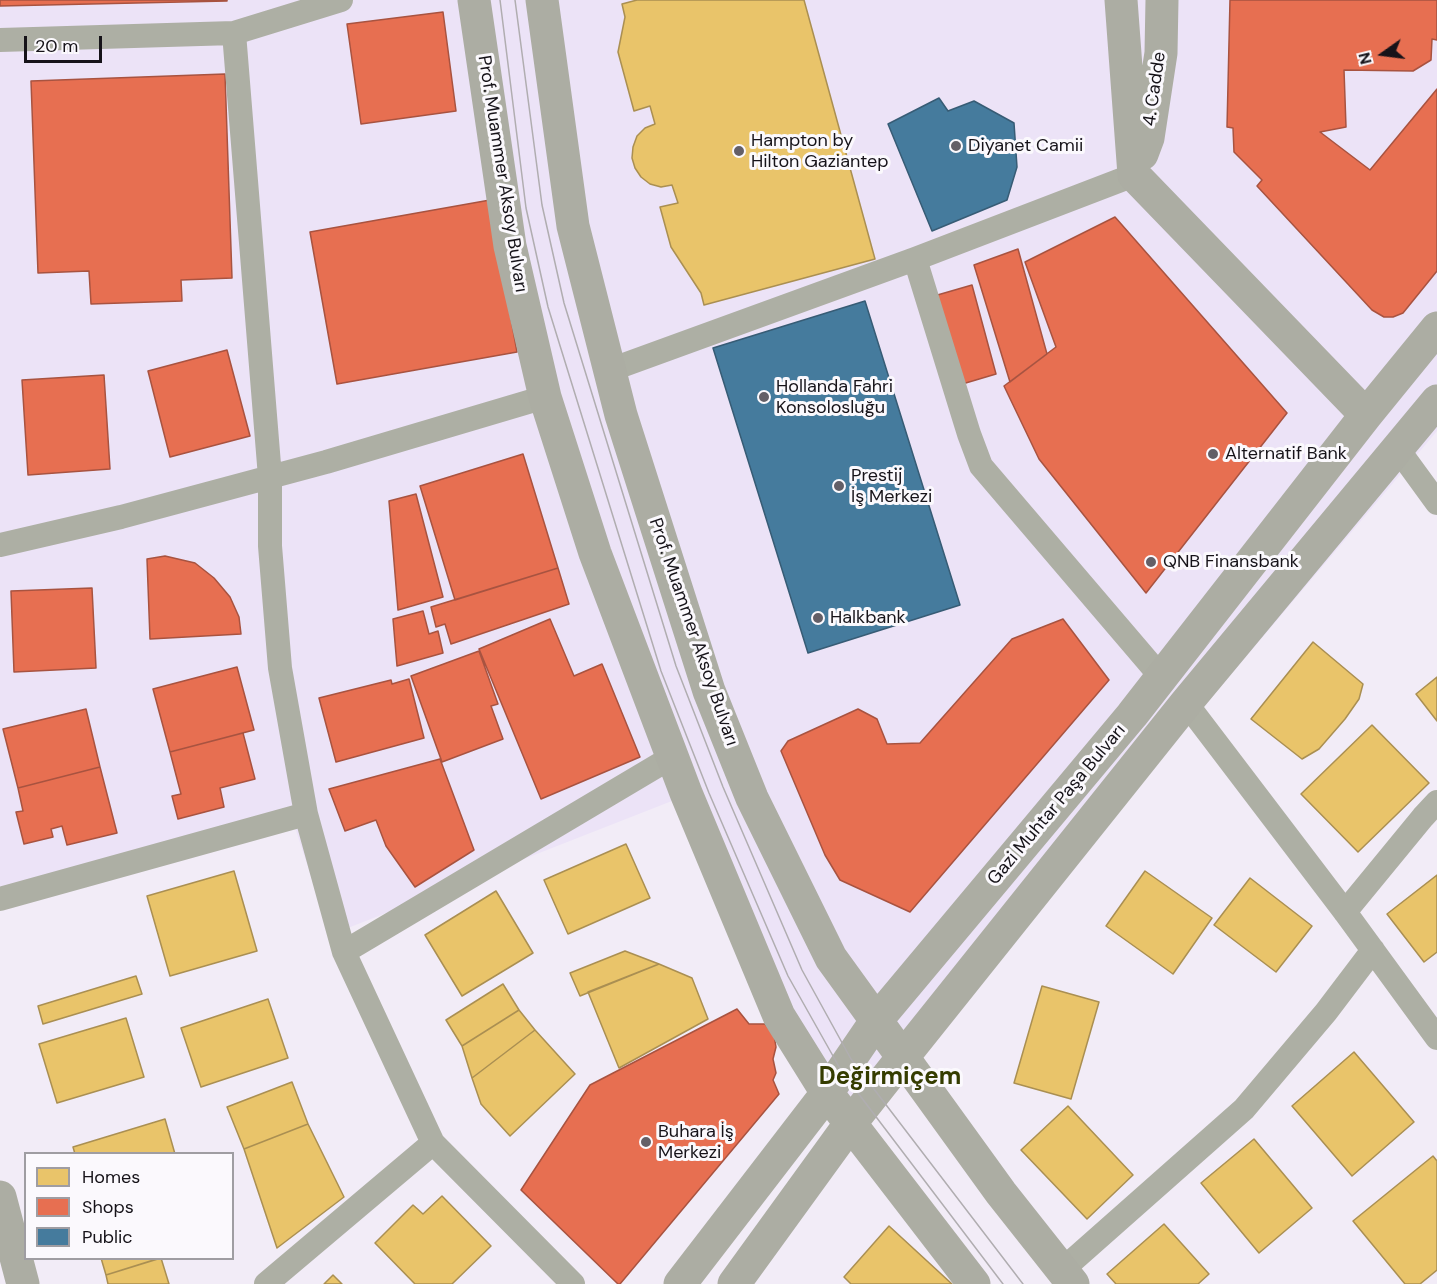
<!DOCTYPE html>
<meta charset="utf-8">
<style>
body{margin:0}
#map{position:relative;width:1437px;height:1284px;overflow:hidden;background:#f2ecf7;font-family:"DM Sans",sans-serif}
canvas{display:block}
.legend{position:absolute;left:24px;top:1152px;width:210px;height:108px;box-sizing:border-box;background:#fbf9fd;border:2px solid #9f9da2;margin:0;padding:8px 10px;list-style:none;font-size:18px;color:#161319}
.legend li{display:flex;align-items:center;gap:12px;height:30px}
.legend b{width:30px;border:2px solid #9f9da2}
.north{position:absolute;left:1353px;top:24px;width:60px;height:60px;-webkit-text-stroke:4px #fbf9fd;paint-order:stroke;rotate:256deg;font-size:16px;font-weight:700;line-height:24px;text-align:center;color:#161319}
.north::after{content:'';display:block;margin:auto;width:21px;height:27px;background:#161319;clip-path:polygon(50% 0,100% 100%,50% 72%,0 100%)}
.scale{position:absolute;left:24px;top:36px;width:78px;height:27px;box-sizing:border-box;border:3px solid #161319;border-top:0;padding-left:8px;font-size:18px;line-height:21px;white-space:nowrap;color:#161319;-webkit-text-stroke:4px #fbf9fd;paint-order:stroke}
</style>
<div id="map">
<canvas width="1437" height="1284"></canvas>
<ul class="legend">
<li><b style="height:16px;background:#e9c46a"></b>Homes</li>
<li><b style="height:16px;background:#e76f51"></b>Shops</li>
<li><b style="height:16px;background:#457b9d"></b>Public</li>
</ul>
<div class="north">N</div>
<div class="scale">20 m</div>
</div>
<script>
const c = document.querySelector('canvas').getContext('2d');
c.lineJoin = 'round';
function fillPath(path, color) {
  c.fillStyle = color;
  c.fill(path, 'evenodd');
}
function stroke(path, color, width, dash) {
  c.strokeStyle = color;
  c.lineWidth = width;
  c.lineCap = dash ? 'butt' : 'round';
  c.setLineDash(dash || []);
  c.stroke(path);
}
function write(font, color, halo, rows, align = 'center') {
  c.font = font + ' "DM Sans",sans-serif';
  c.lineWidth = 6;
  c.setLineDash([]);
  c.textBaseline = 'middle';
  c.strokeStyle = halo;
  c.fillStyle = color;
  for (const [text, x, y, turn = 0] of rows) {
    c.save();
    c.translate(x, y);
    c.rotate((+turn || 0) * Math.PI / 180);
    c.textAlign = isNaN(turn) ? turn : align;
    if (halo) c.strokeText(text, 0, 0);
    c.fillText(text, 0, 0);
    c.restore();
  }
}
const built = new Path2D(`
 M0,0H1437V431L850,1125L677,799L330,935L289,809L0,903Z`);
const homes = new Path2D(`
 M637,0H804L875,259L704,305L701,293L671,247L660,207L678,203L672,185L661,187L650,184L641,177L635,168L632,158L633,147L637,136L645,128L655,124L650,106L634,111L618,52L625,17L622,4Z
 M1313,642L1363,684L1359,699L1345,719L1319,749L1302,759L1251,719Z
 M1437,677V721L1416,694Z
 M1372,725L1429,783L1358,852L1301,794Z
 M626,844L650,898L568,934L544,880Z
 M234,871L257,951L170,976L147,896Z
 M1145,871L1212,918L1173,974L1106,926Z
 M1437,875V952L1424,962L1387,914Z
 M1250,878L1312,926L1276,972L1214,925Z
 M496,891L533,953L462,996L425,935Z
 M625,951L659,964L580,996L570,973Z
 M659,964L692,978L708,1019L619,1068L588,992Z
 M136,976L142,994L43,1024L38,1006Z
 M503,984L519,1010L462,1046L446,1020Z
 M1042,986L1099,1002L1071,1099L1014,1083Z
 M268,999L288,1058L201,1087L181,1028Z
 M519,1010L535,1030L472,1078L462,1046Z
 M126,1018L144,1077L57,1103L39,1044Z
 M535,1030L575,1074L510,1136L481,1104L472,1078Z
 M1354,1052L1414,1122L1352,1176L1292,1106Z
 M292,1082L308,1124L244,1149L227,1107Z
 M1068,1106L1133,1175L1087,1219L1021,1150Z
 M165,1119L175,1154H75L73,1147Z
 M308,1124L344,1197L277,1248L244,1149Z
 M1254,1139L1312,1208L1259,1253L1201,1183Z
 M1433,1156L1437,1161V1270L1420,1284H1405L1353,1221Z
 M442,1196L491,1246L452,1284H415L375,1243L413,1205L423,1214Z
 M1164,1224L1209,1274L1198,1284H1116L1107,1274Z
 M889,1226L952,1284H851L844,1277Z
 M101,1258H160L106,1275Z
 M161,1258L169,1284H108L106,1275Z
 M333,1275L342,1284H324Z`);
const shops = new Path2D(`
 M0,0H227V1L0,6Z
 M1230,0H1437V40L1432,39L1431,60L1413,71L1344,70L1346,127L1320,132L1370,170L1437,89V271L1403,313L1393,317H1384L1372,310L1257,186L1262,180L1234,152L1233,128L1227,127Z
 M443,12L456,111L361,124L347,24Z
 M225,74L232,278L181,280L182,301L91,304L89,271L38,273L31,81Z
 M490,200L517,352L337,384L310,232Z
 M1115,217L1287,413L1146,593L1039,459L1004,386L1056,347L1025,262Z
 M1018,249L1047,354L1010,382L974,265Z
 M972,285L996,374L959,385L934,296Z
 M227,350L250,436L170,457L148,371Z
 M104,375L110,469L28,475L22,380Z
 M523,454L558,568L455,600L420,486Z
 M416,494L443,597L398,610L389,501Z
 M165,556L195,563L214,578L230,597L239,617L241,634L150,639L147,559Z
 M558,568L569,604L451,644L445,624L436,627L431,607Z
 M92,588L96,668L14,672L11,591Z
 M423,611L429,634L438,631L443,653L397,666L393,619Z
 M550,619L574,676L602,664L640,757L541,799L479,649Z
 M1063,619L1109,680L910,912L840,880L825,855L781,751L788,741L858,709L877,719L887,744L920,743L1012,639Z
 M479,651L498,704L491,706L503,739L442,762L411,676Z
 M237,667L254,730L170,752L153,689Z
 M409,679L424,738L336,762L319,698L391,680L392,684Z
 M86,709L100,767L18,788L3,729Z
 M243,733L255,779L220,788L224,807L178,819L172,796L181,794L170,752Z
 M440,759L474,850L415,887L386,846L376,820L345,831L329,789Z
 M100,767L117,833L67,845L62,826L51,829L53,837L24,844L16,812L23,811L18,788Z
 M737,1009L749,1024H765L774,1035L776,1047L773,1059L776,1073L773,1080L779,1094L620,1284H618L521,1190L590,1085Z`);
const public = new Path2D(`
 M939,98L948,111L974,101L1014,123L1017,167L1007,200L932,231L888,124Z
 M865,301L960,605L808,653L713,348Z`);
const street = new Path2D(`
 M234,33L270,477V546L280,668L306,814L344,952L433,1143L573,1284
 M0,40L234,33L341,0
 M915,259L969,434L981,466L1162,678
 M610,370L915,259L1134,175
 M1397,448L1437,503
 M0,545L121,517L326,462L545,397
 M1186,703L1345,912L1437,1038
 M0,899L306,814
 M1345,912L1423,817L1437,802
 M344,952L672,757
 M1062,1270L1244,1109L1326,1012L1373,950
 M266,1284L433,1143`);
const secondary = new Path2D(`
 M474,0L510,246L545,397L595,553L686,793L779,1016L827,1093L974,1284
 M542,0L573,226L621,415L709,691L752,798L831,958L1001,1193L1073,1284
 M1121,0L1134,175L1366,415
 M1142,154L1148,138L1161,53L1162,0
 M0,1197L23,1284
 M680,1284L827,1093L876,1021L1132,715L1366,415L1437,328
 M734,1284L850,1124L903,1057L1186,703L1437,401`);
const tram = new Path2D(`
 M500,0L526,208L548,307L661,671L709,793L788,976L842,1072L1003,1284
 M515,0L542,205L564,303L676,666L723,787L802,970L851,1059L1023,1284`);
const markers = [
 [956,146,6,"#635f67"],
 [739,151,6,"#635f67"],
 [764,397,6,"#635f67"],
 [1213,454,6,"#635f67"],
 [839,486,6,"#635f67"],
 [1151,562,6,"#635f67"],
 [818,618,6,"#635f67"],
 [646,1142,6,"#635f67"]
];
const streetNames = [
 ["4. Cadde",1155,89,-82],
 ["Prof. Muammer Aksoy Bulvarı",502,174,81],
 ["Prof. Muammer Aksoy Bulvarı",693,632,71],
 ["Gazi Muhtar Paşa Bulvarı",1057,805,-50]
];
const poiNames = [
 ["Hampton by",751,141],
 ["Hilton Gaziantep",751,162],
 ["Diyanet Camii",968,146],
 ["Hollanda Fahri",776,387],
 ["Konsolosluğu",776,408],
 ["Alternatif Bank",1225,454],
 ["Prestij",851,476],
 ["İş Merkezi",851,497],
 ["QNB Finansbank",1163,562],
 ["Halkbank",830,618],
 ["Buhara İş",658,1132],
 ["Merkezi",658,1153]
];
const districtNames = [
 ["Değirmiçem",890,1078]
];
fillPath(built, '#ece3f7');
fillPath(homes, '#e9c46a');
stroke(homes, '#aa8f52', 1.5);
fillPath(shops, '#e76f51');
stroke(shops, '#a85340', 1.5);
fillPath(public, '#457b9d');
stroke(public, '#375c75', 1.5);
stroke(street, '#adafa4', 24);
stroke(secondary, '#acada3', 33);
stroke(tram, '#b0adb0', 1.5);
for (const [x, y, r, color] of markers) {
  const dot = new Path2D();
  dot.arc(x, y, r, 0, 2 * Math.PI);
  c.fillStyle = color;
  c.fill(dot);
  stroke(dot, '#fbf9fd', 2);
}
write('18px', '#161319', '#fbf9fd', streetNames);
write('18px', '#161319', '#fbf9fd', poiNames, 'left');
write('bold 24px', '#353c00', '#fbf9fd', districtNames);
</script>
